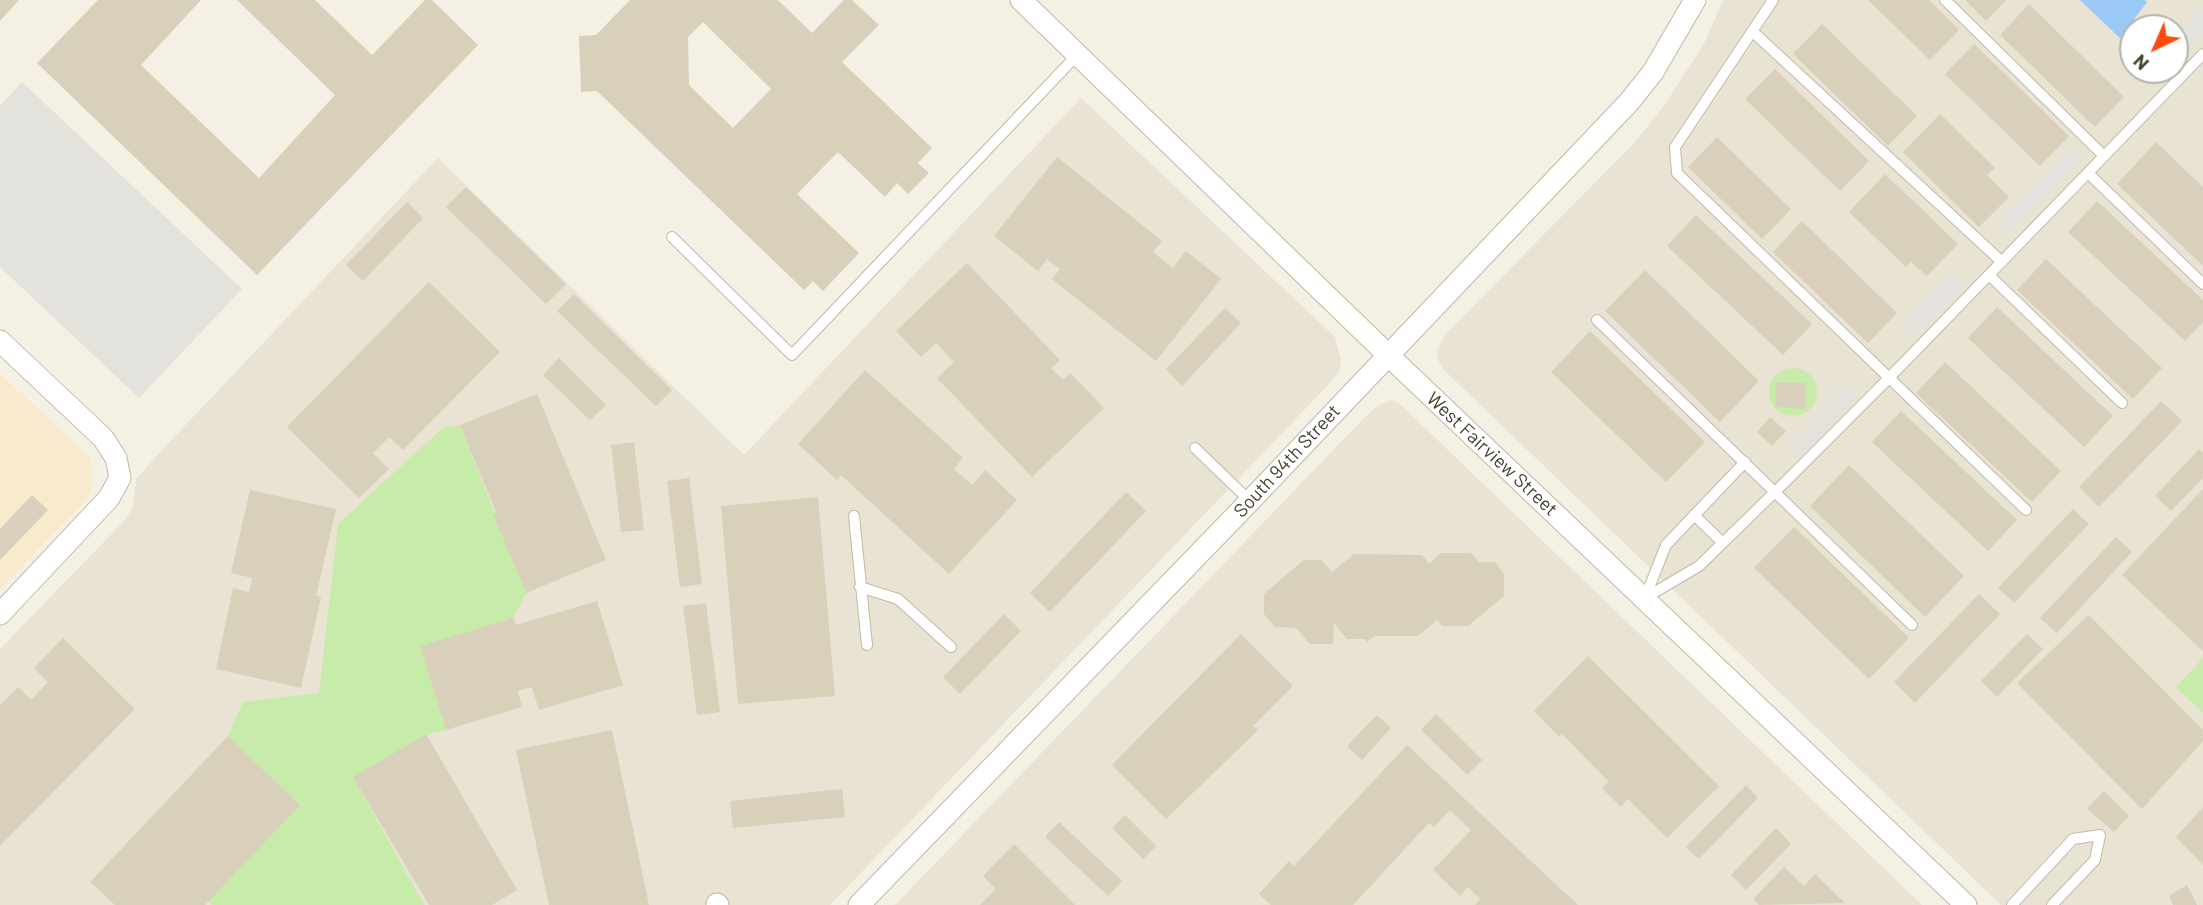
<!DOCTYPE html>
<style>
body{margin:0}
#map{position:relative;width:2203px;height:905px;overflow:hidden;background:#f4f0e4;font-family:Barlow,sans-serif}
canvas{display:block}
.north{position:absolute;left:2119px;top:14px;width:70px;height:70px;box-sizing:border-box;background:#fff;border:2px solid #b5b3ad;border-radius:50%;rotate:224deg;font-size:19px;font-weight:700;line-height:28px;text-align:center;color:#464133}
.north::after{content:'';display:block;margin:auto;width:24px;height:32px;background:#ff4b10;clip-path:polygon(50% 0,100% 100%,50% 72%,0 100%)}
</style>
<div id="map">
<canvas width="2203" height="905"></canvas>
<div class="north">N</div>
</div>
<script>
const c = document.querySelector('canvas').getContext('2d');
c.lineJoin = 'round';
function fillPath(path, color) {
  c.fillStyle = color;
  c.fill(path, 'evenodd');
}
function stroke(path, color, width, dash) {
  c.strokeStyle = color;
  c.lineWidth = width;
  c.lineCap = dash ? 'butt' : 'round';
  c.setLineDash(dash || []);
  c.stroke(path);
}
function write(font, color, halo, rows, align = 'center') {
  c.font = font + ' Barlow,sans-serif';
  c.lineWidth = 5;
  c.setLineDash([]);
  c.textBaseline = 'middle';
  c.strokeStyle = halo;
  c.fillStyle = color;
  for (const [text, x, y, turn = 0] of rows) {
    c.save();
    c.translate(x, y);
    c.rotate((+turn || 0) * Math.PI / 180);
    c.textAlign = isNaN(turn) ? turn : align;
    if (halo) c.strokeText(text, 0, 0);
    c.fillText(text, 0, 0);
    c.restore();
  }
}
const residential = new Path2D(`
 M1723,0H2203V905H2001L1443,369L1439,362L1437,352L1444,336L1636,141L1665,104L1704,44ZM2133,28H2175V70H2133Z
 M1081,98L1335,337L1341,360L1340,370L1332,381L830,905H0V649L126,519L133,507L136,479L162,450L438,158L744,455Z
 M1392,400L1401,405L1922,905H895L1368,414L1379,405Z`);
const commercial = new Path2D(`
 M0,373L89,458L92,467L93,482L89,494L82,504L0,589Z`);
const green = new Path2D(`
 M1769 392a24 24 0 1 1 48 0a24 24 0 1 1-48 0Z
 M460,425L526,593L513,618L421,646L446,730L426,734L353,777L424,905H212L208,901L300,805L228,736L243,702L319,693L338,524L444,427Z
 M2203,658V713L2176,687Z`);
const parking = new Path2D(`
 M2203,7V31L2175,60V36Z
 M22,82L242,289L139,398L0,267V106Z
 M2068,150L2080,162L2013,231L2001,220Z
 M1951,273L1964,285L1912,337L1900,325Z
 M1843,386L1856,398L1799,459L1786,447Z`);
const water = new Path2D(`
 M2080,0H2145L2147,2L2134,19L2136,24L2120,38Z`);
const building = new Path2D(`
 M0,0H19L0,21Z
 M98,0H201L141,65L259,178L335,95L237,0H315L372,55L425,0H432L478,45L257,275L37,63Z
 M630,0H778L812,33L844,0H852L879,25L842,62L932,148L918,163L929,173L908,194L897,183L885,197L838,152L797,194L859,253L823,291L813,281L804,290L597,91L581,92L579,36L596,35ZM703,22L771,89L733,128L689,85L688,37Z
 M1868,0H1929L1959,30L1930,60Z
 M1965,0H2006L1986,21Z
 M2029,4L2124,97L2095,127L2000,35Z
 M1822,24L1917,116L1888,146L1793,54Z
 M1974,44L2069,136L2040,166L1945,74Z
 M1775,69L1869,161L1840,191L1745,99Z
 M1940,114L1995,168L1987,175L2009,197L1979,227L1903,152Z
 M1717,137L1791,209L1762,239L1688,167Z
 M2156,142L2203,187V266L2117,184Z
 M1057,157L1162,241L1153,252L1173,268L1186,251L1221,279L1156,361L1052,279L1060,269L1047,259L1038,271L994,236Z
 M1885,174L1958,244L1927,276L1911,262L1906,267L1849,212Z
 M466,187L566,284L546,304L446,207Z
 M2097,201L2203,300V322L2185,341L2068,232Z
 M407,202L423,218L363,281L346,265Z
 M1696,215L1812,324L1783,355L1667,246Z
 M1802,221L1897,313L1868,343L1773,252Z
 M2046,259L2162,368L2133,399L2017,290Z
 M967,263L1060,360L1051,368L1063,380L1070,373L1104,408L1032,477L937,378L954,362L936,343L921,357L896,331Z
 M1645,270L1759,381L1720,422L1605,311Z
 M429,282L500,352L403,450L389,437L373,453L389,469L359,498L287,427Z
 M574,294L672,390L656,406L557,311Z
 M1997,307L2113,416L2084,447L1968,338Z
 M1225,308L1241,323L1182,386L1166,369Z
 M1590,331L1705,442L1666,482L1551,372Z
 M559,358L606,405L590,420L543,375Z
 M1945,362L2061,471L2032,502L1916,393Z
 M865,370L963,458L954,469L972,485L985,470L1017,500L949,574L841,475L837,480L798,444Z
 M1776,382L1806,383L1805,409L1775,407Z
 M537,394L606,560L526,593L493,514L496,512L460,425Z
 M2161,401L2182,421L2099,507L2079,487Z
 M1901,411L2017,520L1988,551L1872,442Z
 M1770,417L1786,431L1772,446L1757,432Z
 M634,442L644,530L621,532L611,445Z
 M2199,449L2203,453V478L2171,511L2155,496Z
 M1849,465L1964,576L1925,617L1810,506Z
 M689,478L702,584L680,587L667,481Z
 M2203,489V651L2122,575Z
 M250,490L336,509L316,596L321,597L301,688L216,669L233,588L249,592L252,578L231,573Z
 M1126,492L1146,511L1050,612L1030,593Z
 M32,495L48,510L0,560V529Z
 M818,497L835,696L738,704L721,506Z
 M2073,509L2089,524L2014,603L1998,588Z
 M1794,527L1909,638L1869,679L1754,568Z
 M2116,537L2132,552L2057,633L2040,618Z
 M1441,553H1471L1479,562H1495L1504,574V596L1468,626H1442L1437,620L1418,636H1375L1367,642L1365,639H1347L1334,623L1333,644H1310L1296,628L1275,627L1264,614V594L1304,560H1321L1332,572L1354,554L1422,555L1429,564Z
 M1979,594L2000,614L1915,703L1894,682Z
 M597,601L623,685L539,710L532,687L518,691L522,707L446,730L420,646L513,618L516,625Z
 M706,603L720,712L697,715L683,606Z
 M1004,614L1021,631L960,694L943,677Z
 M2089,615L2203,730V741L2142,809L2017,683Z
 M1241,634L1293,686L1253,726L1258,730L1166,819L1112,765Z
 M2027,634L2043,649L1997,697L1981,681Z
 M63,638L135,709L0,846V705L18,687L31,700L48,682L34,668Z
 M1588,656L1719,786L1667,838L1628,799L1621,807L1602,788L1609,782L1562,734L1559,737L1534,711Z
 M1436,714L1482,760L1467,775L1421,730Z
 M1377,715L1391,728L1362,760L1347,746Z
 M612,730L649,905H549L516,750Z
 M426,734L517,890L492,905H429L353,777Z
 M228,736L300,805L205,905H115L90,882Z
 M1407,745L1578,905H1475L1480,899L1468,887L1460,896L1433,870L1471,830L1450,810L1434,827L1429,823L1353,905H1271L1259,894L1289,861L1294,866Z
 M1746,785L1758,798L1699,859L1686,847Z
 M842,789L845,817L733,828L730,801Z
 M2104,791L2129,816L2114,832L2087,809Z
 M2203,807V865L2176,837Z
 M1125,815L1156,846L1143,859L1112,828Z
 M1059,822L1122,881L1108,896L1045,837Z
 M1776,828L1791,844L1746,890L1731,875Z
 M1014,844L1075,905H980L996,889L983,876Z
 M1784,867L1804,886L1815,874L1845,903L1759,905L1753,899Z
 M2187,885L2197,905H2173L2169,896Z`);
const lane = new Path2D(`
 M1773,0L1675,147L1677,173L2026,510
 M1945,0L2104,156
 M1752,31L2002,262
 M2088,173L2203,284
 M672,237L792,355L1078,54
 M1989,275L2122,403
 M1597,320L1912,625
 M1195,448L1250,501
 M1694,515L1722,542
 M854,516L867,645
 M860,587L898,599L951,647
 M1645,598L1699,566L1775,492L1889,378L2203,54
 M1645,598L1666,545L1745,462
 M2012,905L2073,839L2100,835L2095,860L2052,905`);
const street = new Path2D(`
 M1021,0L1388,355L1966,905
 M0,341L103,438L116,458L120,478L109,498L0,614
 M717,904L718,905
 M859,905L1250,501L1630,101L1653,72L1695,0`);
const streetNames = [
 ["West Fairview Street",1492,454,43],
 ["South 94th Street",1287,461,-47]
];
fillPath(residential, '#e8e3d2');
fillPath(commercial, '#f8eacd');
fillPath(green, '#c7eca9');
fillPath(parking, '#e4e2dd');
fillPath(water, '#9ac8f7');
fillPath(building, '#d9d0bb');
stroke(lane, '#c0b9a6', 12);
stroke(street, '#c0b9a6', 23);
stroke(lane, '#fff', 10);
stroke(street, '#fff', 21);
write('19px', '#464133', '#fff', streetNames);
</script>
